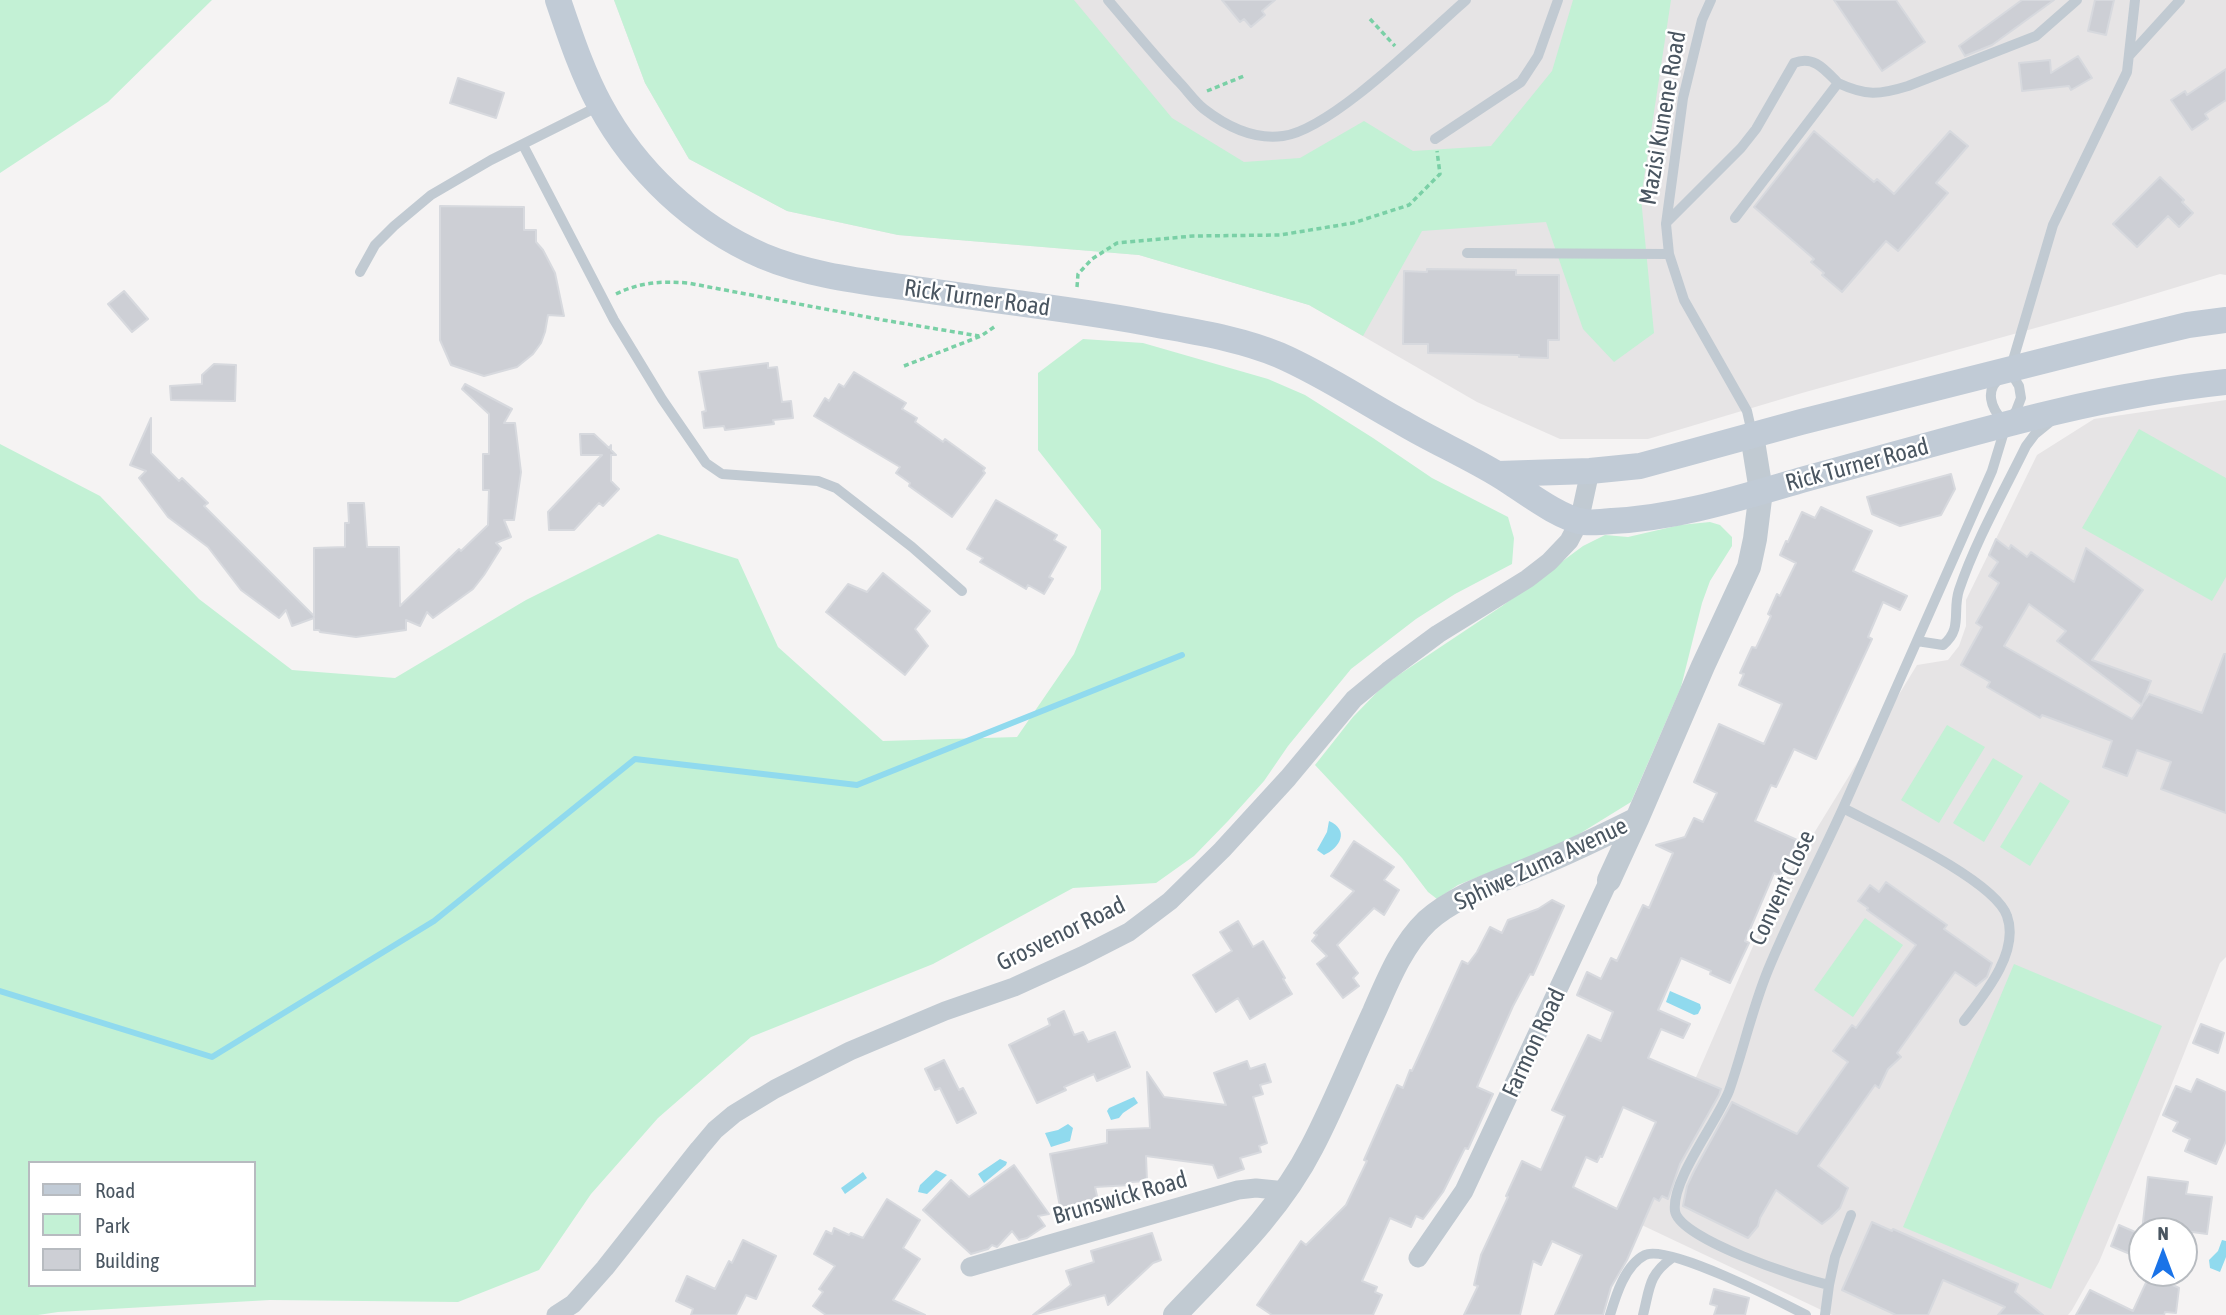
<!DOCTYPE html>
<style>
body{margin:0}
#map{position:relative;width:2226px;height:1315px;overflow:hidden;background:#f5f3f3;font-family:"Asap Condensed",sans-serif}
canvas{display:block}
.legend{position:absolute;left:28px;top:1161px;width:228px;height:126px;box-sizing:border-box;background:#fff;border:2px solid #b7bbc0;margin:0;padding:9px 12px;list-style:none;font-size:21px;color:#4a5661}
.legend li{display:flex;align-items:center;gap:14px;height:35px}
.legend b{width:35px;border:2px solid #b7bbc0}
.north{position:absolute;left:2128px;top:1217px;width:70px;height:70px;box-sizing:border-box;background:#fff;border:2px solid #b7bbc0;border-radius:50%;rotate:0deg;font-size:19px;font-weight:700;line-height:28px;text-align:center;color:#4a5661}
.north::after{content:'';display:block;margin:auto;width:24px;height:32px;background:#1a73e8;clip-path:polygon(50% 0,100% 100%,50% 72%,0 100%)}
</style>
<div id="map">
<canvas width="2226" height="1315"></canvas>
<ul class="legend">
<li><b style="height:9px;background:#c1cbd6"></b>Road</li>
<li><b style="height:19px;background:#c3f1d5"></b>Park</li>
<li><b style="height:19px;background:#cdcfd5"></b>Building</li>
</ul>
<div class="north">N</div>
</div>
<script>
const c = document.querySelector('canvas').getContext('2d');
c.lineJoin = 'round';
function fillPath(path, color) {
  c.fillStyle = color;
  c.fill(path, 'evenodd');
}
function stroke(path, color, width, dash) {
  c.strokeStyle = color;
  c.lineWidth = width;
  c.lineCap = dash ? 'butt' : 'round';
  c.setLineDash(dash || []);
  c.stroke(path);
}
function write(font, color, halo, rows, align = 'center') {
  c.font = font + ' "Asap Condensed",sans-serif';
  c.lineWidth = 5;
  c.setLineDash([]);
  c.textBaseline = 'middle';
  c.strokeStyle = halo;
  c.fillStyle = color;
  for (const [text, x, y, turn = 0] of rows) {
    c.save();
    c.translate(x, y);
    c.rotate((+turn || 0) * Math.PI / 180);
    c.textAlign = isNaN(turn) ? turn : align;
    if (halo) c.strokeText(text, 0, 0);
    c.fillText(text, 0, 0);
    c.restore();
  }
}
const education = new Path2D(`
 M614,0H2226V275L2220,274L2118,305L1802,393L1648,439H1560L1477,402L1309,305L1139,255L898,235L787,211L689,159L645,83Z
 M2226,400V957L2220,963L2152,1134L2099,1262L2072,1310L2068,1315H1832L1629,1219L1697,1075L1773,900L1917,665L1948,660L1959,646L1966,626V600L2037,455L2094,419Z`);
const green = new Path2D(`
 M0,0H212L108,102L0,173Z
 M614,0H1074L1172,118L1244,162L1300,158L1364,121L1413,151L1491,146L1552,71L1573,0H1671L1641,198L1654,333L1614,362L1583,329L1546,222L1422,231L1363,336L1309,305L1139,255L898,235L787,211L689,159L645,83Z
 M1083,339L1143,343L1268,379L1305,395L1373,438L1432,478L1508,517L1514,538L1512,564L1455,594L1416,619L1351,669L1288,746L1264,781L1228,821L1194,856L1156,883L1073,888L933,964L751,1037L658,1118L591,1194L539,1270L458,1302L270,1300L58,1312L38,1315H0V444L100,496L199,599L292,670L395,678L526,600L658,534L738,559L778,647L883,741L1017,737L1074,654L1101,589V530L1038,450V373ZM30,1163H254V1285H30Z
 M2139,429L2226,478V577L2212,601L2082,528Z
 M1710,522L1720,525L1732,537V546L1710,581L1702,603L1681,687L1631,802L1563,844L1478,877L1458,885L1437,899L1428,892L1402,858L1315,765L1353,717L1385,684L1502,606L1583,546L1605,535L1628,537L1680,525Z
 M1947,725L1985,747L1939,823L1901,800Z
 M1993,758L2023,776L1984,842L1953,823Z
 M2040,782L2070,801L2030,866L2000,847Z
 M1865,918L1903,945L1853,1017L1814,990Z
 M2014,964L2162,1026L2051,1289L1903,1227Z`);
const water = new Path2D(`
 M1329,821C1350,830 1340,848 1324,855L1317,850L1327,832Z
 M1670,991L1700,1004L1701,1008L1698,1014L1694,1015L1666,1002Z
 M1134,1097L1138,1103L1123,1113L1119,1118L1111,1120L1107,1111L1109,1108Z
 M1068,1124L1073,1128L1070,1141L1051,1147L1045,1133L1058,1130Z
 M1000,1159L1007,1162L1006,1165L984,1183L978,1174Z
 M936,1170L947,1175L927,1194L918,1192L920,1185Z
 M863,1172L867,1178L845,1194L841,1188Z
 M2222,1240L2226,1241V1257L2220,1272L2210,1268L2209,1260L2218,1251Z`);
const stream = new Path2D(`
 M0,991L212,1057L434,921L635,759L857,785L1182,655`);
const building = new Path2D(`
 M1222,0H1275L1262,11L1265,15L1251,27L1244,19L1240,22Z
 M1834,0H1896L1925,42L1882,71Z
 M2022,0H2054L1992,45L1965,56L1959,46Z
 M2095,0H2114L2106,35L2088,31Z
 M2078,56L2092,78L2071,90L2069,86L2022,91L2019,63L2050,60L2051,73Z
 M2226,69V100L2205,114L2208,119L2192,130L2171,100L2185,91L2187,95Z
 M458,78L504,93L496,118L450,103Z
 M1814,131L1874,182L1877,179L1894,194L1950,131L1968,146L1936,183L1948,193L1898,251L1886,241L1842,292L1822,275L1824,273L1811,262L1814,259L1754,207Z
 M2160,177L2184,200L2182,202L2193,213L2179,227L2168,216L2137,247L2113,224Z
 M440,206L524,207V230H536V242L543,250L555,273L564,316L548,315L545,332L541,343L533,354L517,367L484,376L451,365L440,340Z
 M1427,269L1516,270V275H1559V340H1548V358L1519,357V355L1428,353V344H1403L1404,271L1427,272Z
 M124,291L148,319L132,332L108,304Z
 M768,363V368L777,367L782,402L791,401L793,418L773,420L774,424L725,430L724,426L704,428L702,412L706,411L699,372Z
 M214,364L236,365L235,401L171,400L170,386L202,384V375Z
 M854,372L906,403L902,409L917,418L915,422L943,442L945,439L985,468L983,471L985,473L952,517L909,486L910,483L896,473L900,467L814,416L825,398L829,401L839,384L844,387Z
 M465,384L512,409L504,423H515L521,472L514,520H504L511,537L496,543L501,548L484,575L473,589L433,618L427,612L420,626L406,620V630L356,637L320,632L319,630H314V618L292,626L286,610L279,618L241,590L208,547L168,517L139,478L146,471L130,465L151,418V453L179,481L182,478L208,503L204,506L314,616V548L345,547V523H349L348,503H364L367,547H399L400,606L459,549L461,551L488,525L489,490H483V454H489V414L462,389Z
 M580,434H594L609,448L611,445V450L616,455H611V481L619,489L603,506L599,503L574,530H549L548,512L602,455H581Z
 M1951,474L1955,489L1941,515L1900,526L1872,514L1867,497Z
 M996,500L1057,535L1054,540L1066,547L1049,577L1053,579L1044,594L1028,585L1026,589L980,562L983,558L967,549Z
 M1821,507L1872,531L1853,571L1907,596L1900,610L1883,602L1868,637L1872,639L1816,759L1794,749L1776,787L1771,785L1755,821L1797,840L1780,876L1774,873L1745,941L1749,943L1730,983L1710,974L1711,971L1681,958L1658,1010L1690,1024L1683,1038L1661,1029L1648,1058L1721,1089L1719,1095L1680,1164L1668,1199L1662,1196L1659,1201L1654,1198L1627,1260L1611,1287L1603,1315H1555L1582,1255L1552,1241L1541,1265L1533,1261L1520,1315H1464L1478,1286L1474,1285L1481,1255L1508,1197L1506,1196L1522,1161L1541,1170L1565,1116L1552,1110L1588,1035L1601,1041L1613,1012L1577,995L1587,972L1601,979L1611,958L1617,961L1643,905L1649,908L1673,853L1656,845L1685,837L1694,818L1703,822L1717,793L1694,782L1719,724L1764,744L1782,704L1739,685L1744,674L1740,673L1752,647L1756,648L1771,616L1768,614L1777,594L1780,596L1796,563L1780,555L1786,541L1788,542L1802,512L1815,518ZM1623,1107L1656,1122L1617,1209L1573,1187L1586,1157L1597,1162L1600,1156L1602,1157Z
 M1996,539L2009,549L2011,545L2027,557L2031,552L2074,582L2086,548L2143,590L2092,660L2151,681L2142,704L2149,694L2202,713L2224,654H2226V813L2161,789L2171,762L2137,750L2127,776L2103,767L2112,741L2042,715L2040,718L1987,687L1990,682L1961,665L1982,627L1976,623L1999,583L1989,576L1998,562L1989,555ZM2029,604L2066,631L2057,641L2142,705L2132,719L2004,646Z
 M883,573L930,611L915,629L928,646L905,675L826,612L848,584L867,592Z
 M1354,841L1394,867L1384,880L1399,890L1384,915L1374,908L1337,945L1358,973L1353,978L1359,986L1343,998L1317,964L1327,956L1312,941L1317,935L1314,933L1354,891L1331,876Z
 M1886,882L1947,925L1944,929L1992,963L1987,977L1976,986L1955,972L1897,1053L1901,1057L1888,1069L1879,1088L1875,1085L1818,1166L1848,1188L1840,1208L1831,1217L1822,1224L1776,1190L1760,1218L1758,1226L1748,1238L1683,1206L1687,1186L1694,1171L1732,1102L1797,1134L1848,1062L1833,1051L1852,1025L1856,1028L1916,945L1867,910L1868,908L1858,901L1870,885L1879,892Z
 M1552,900L1564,906L1533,975L1530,974L1513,1006L1477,1087L1493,1094L1468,1149L1465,1148L1443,1192L1423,1219L1416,1216L1411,1227L1390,1218L1375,1252L1362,1281L1377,1287L1375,1292L1382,1295L1373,1315H1272L1257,1305L1301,1241L1306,1245L1346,1205L1367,1161L1364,1160L1397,1085L1403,1088L1410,1070L1412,1071L1462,961L1468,964L1477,952L1490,927L1502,933L1508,920L1538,909Z
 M1238,921L1253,947L1263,941L1285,978L1283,979L1292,994L1250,1019L1238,998L1216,1012L1193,975L1232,951L1220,932Z
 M1064,1011L1074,1035L1083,1032L1088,1042L1115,1032L1130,1067L1097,1081L1094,1074L1064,1087L1066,1090L1037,1103L1009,1045L1050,1025L1048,1019Z
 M2201,1024L2224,1033L2218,1053L2193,1043Z
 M944,1060L959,1090L963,1088L976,1113L957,1123L940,1088L935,1090L925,1069Z
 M1247,1061L1250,1069L1265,1064L1271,1082L1260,1085L1263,1094L1253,1097L1267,1143L1259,1146L1261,1152L1240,1158L1244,1169L1218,1178L1213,1165L1146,1156L1147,1181L1131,1182V1185L1095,1187L1099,1205L1061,1212L1050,1154L1107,1143V1130L1150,1128L1147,1072L1164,1097L1226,1105L1214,1073Z
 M2197,1079L2226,1092V1141L2216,1164L2185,1151L2190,1139L2173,1131L2178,1122L2163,1115L2176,1086L2191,1092Z
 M1014,1165L1049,1214L1038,1216L1045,1226L1027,1238L1019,1240L1012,1231L997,1247L992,1245L988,1249L971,1254L923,1210L951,1180L969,1197Z
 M2148,1177L2188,1182L2186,1194L2212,1197L2207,1234L2185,1231H2142Z
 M887,1199L920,1220L903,1248L920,1259L893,1300L925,1315H826L813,1306L823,1292L819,1289L835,1266L814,1254L826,1231L832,1234L834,1228L849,1235L851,1233L863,1238Z
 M1872,1222L1892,1231L1893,1229L2018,1284L2015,1292L2043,1315H1998L2005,1307L1943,1280L1928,1315H1896L1842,1290Z
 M2119,1225L2142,1235V1259L2111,1246Z
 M1152,1233L1161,1260L1153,1263L1108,1305L1105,1295L1033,1315L1071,1285L1066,1271L1094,1262L1091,1251Z
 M743,1240L776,1256L756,1299L746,1295L736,1315H691L693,1309L676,1301L687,1276L715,1289L729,1261L732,1263Z
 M2150,1274L2179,1288L2176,1313L2165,1312L2164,1315H2076L2090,1290L2133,1311Z
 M1714,1289L1749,1298L1745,1315H1714L1717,1306L1710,1304Z`);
const path = new Path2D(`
 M1370,19L1395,46
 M1207,91L1244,76
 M1077,287L1078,274L1092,259L1117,243L1193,236L1280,235L1353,223L1409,205L1440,174L1437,151
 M616,294C640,282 662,281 688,283L883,320L979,336
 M904,366L981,336L997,325`);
const service = new Path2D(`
 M1108,0C1131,27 1154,55 1178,81C1187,90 1194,101 1204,109C1226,126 1254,140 1283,136C1331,130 1427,34 1466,0
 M1711,0L1702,20L1683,98L1666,224L1669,254L1684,300L1747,411L1752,433
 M2129,56L2180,0
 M1435,139L1521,82L1538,56L1558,0
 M523,145L614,320L662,399L706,463L722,474L818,481L836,488L912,547L962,591
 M1735,218L1838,83C1866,96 1879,95 1908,86L2036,36L2077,0
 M1666,223L1741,148L1756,129L1794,63C1814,55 1825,70 1838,83
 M1467,253L1669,254
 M360,272L375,245L394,226L431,195L491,160L599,106
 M2011,367L2053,225L2127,72L2135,0
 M2001,377C1984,390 1991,408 2003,421
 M1917,641L1943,645C1963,629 1952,611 1959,590C1976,540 2003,493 2026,446L2035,434L2051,421
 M1843,808C1879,827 1995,880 2007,916C2020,952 1984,995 1964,1021
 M1829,1285C1801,1279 1679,1239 1675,1211C1671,1180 1717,1122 1729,1091C1743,1051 1752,1009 1768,970C1791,914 1819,861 1844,806C1894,695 1943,583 1992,471L2006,425L2016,411L2021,398L2019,386L2010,371
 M1610,1315C1616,1295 1625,1265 1645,1255C1668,1244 1781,1302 1806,1315
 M1643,1315C1650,1288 1648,1275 1672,1258
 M1825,1315L1829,1285L1835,1257L1851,1215`);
const minor = new Path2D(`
 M1418,1258L1464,1191L1609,880
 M970,1267L1238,1190L1256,1188L1286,1191
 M556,1315L573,1304L605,1268L699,1149L715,1130L734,1114L775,1089L850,1051L945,1011L1014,987L1082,956L1129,932L1170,901L1222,850L1288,778L1354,699L1388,671L1438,634L1527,579L1549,562L1569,541L1579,522L1590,471`);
const tertiary = new Path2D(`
 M1609,880L1637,819
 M1175,1315C1224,1263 1279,1212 1312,1147C1335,1103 1353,1057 1374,1012C1388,980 1402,945 1427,921C1457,894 1499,882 1536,866C1570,852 1603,836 1637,819L1703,666L1749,567L1755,539L1761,491L1752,435`);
const secondary = new Path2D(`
 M558,0C570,35 582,72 600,105C635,170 694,226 763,256C808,275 861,281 909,288C987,300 1065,308 1142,322C1188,331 1236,337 1279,355C1323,374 1361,400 1403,423C1435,442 1470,457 1502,477C1523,490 1560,519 1584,522C1593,523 1603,522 1612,521C1678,518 1742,497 1805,479C1944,442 2082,397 2226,382
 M1498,474L1590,471L1640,466L1801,422L2142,336L2188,325L2226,320`);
const streetNames = [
 ["Mazisi Kunene Road",1663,118,-80],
 ["Rick Turner Road",977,298,8],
 ["Rick Turner Road",1857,465,-15],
 ["Sphiwe Zuma Avenue",1541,864,-25],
 ["Convent Close",1782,888,-65],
 ["Grosvenor Road",1061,934,-26],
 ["Farmon Road",1534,1043,-65],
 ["Brunswick Road",1120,1198,-16]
];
fillPath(education, '#e6e4e5');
fillPath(green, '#c3f1d5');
fillPath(water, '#90daee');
stroke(stream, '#90daee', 6);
fillPath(building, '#cdcfd5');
stroke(building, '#d7d9de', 2);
stroke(path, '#7ad0a6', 3.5, [5, 3.5]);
stroke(service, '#c1cad2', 10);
stroke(minor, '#c1cad2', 19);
stroke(tertiary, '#c1cad2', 24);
stroke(secondary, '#c1cbd6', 26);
write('24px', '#4a5661', '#fff', streetNames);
</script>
